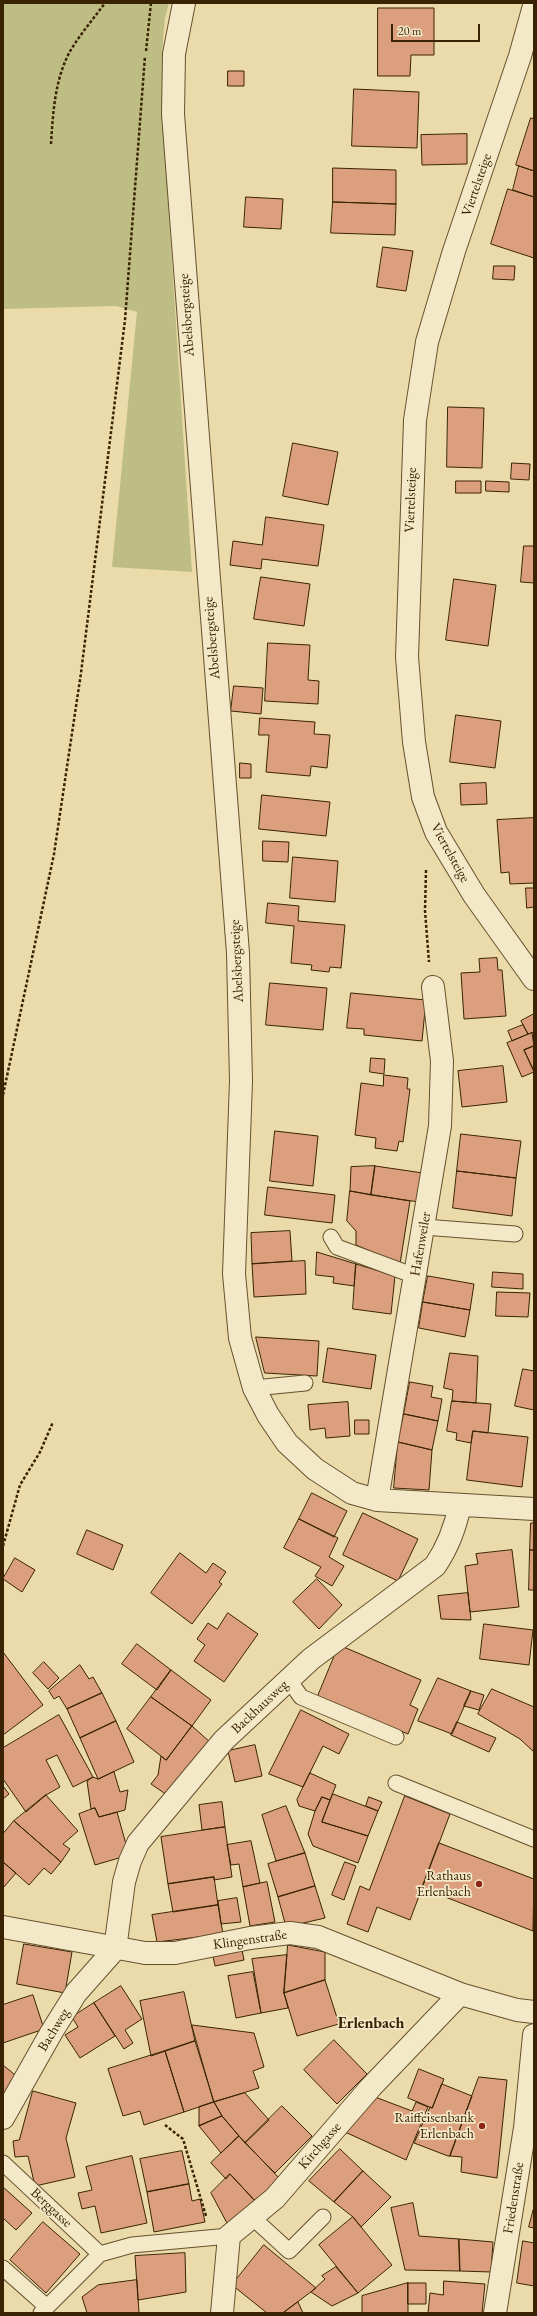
<!DOCTYPE html>
<meta charset="utf-8">
<style>
body{margin:0}
#map{position:relative;width:537px;height:2316px;overflow:hidden;background:#ecdbaa;font-family:"EB Garamond",serif}
canvas{display:block}
.frame{position:absolute;inset:0;border:4px solid #3a2303;pointer-events:none}
.scale{position:absolute;left:391px;top:24px;width:89px;height:18px;box-sizing:border-box;border:2px solid #3a2303;border-top:0;padding-left:5px;font-size:12px;line-height:14px;white-space:nowrap;color:#3a2303;-webkit-text-stroke:3px #f3e8c8;paint-order:stroke}
</style>
<div id="map">
<canvas width="537" height="2316"></canvas>
<div class="frame"></div>
<div class="scale">20 m</div>
</div>
<script>
const c = document.querySelector('canvas').getContext('2d');
c.lineJoin = 'round';
function fillPath(path, color) {
  c.fillStyle = color;
  c.fill(path, 'evenodd');
}
function stroke(path, color, width, dash) {
  c.strokeStyle = color;
  c.lineWidth = width;
  c.lineCap = dash ? 'butt' : 'round';
  c.setLineDash(dash || []);
  c.stroke(path);
}
function write(font, color, halo, rows, align = 'center') {
  c.font = font + ' "EB Garamond",serif';
  c.lineWidth = 3.5;
  c.setLineDash([]);
  c.textBaseline = 'middle';
  c.strokeStyle = halo;
  c.fillStyle = color;
  for (const [text, x, y, turn = 0] of rows) {
    c.save();
    c.translate(x, y);
    c.rotate((+turn || 0) * Math.PI / 180);
    c.textAlign = isNaN(turn) ? turn : align;
    if (halo) c.strokeText(text, 0, 0);
    c.fillText(text, 0, 0);
    c.restore();
  }
}
const green = new Path2D(`
 M3,3H169L165,18L162,52L165,153L192,572L112,567L137,312L116,306L3,309Z`);
const building = new Path2D(`
 M378,8H434V55H411L410,76H378Z
 M228,71H244V86H228Z
 M354,89L419,92L417,148L352,146Z
 M531,118L534,119V171L516,165Z
 M467,134V164L422,165L421,135Z
 M519,166L534,171V197L513,190Z
 M333,168L396,170V204L333,202Z
 M508,189L534,197V258L491,244Z
 M246,197L283,199L281,229L244,227Z
 M333,202L396,204L395,235L331,233Z
 M383,247L413,251L406,291L377,287Z
 M494,266H515L514,280L493,279Z
 M448,407L484,408L482,468L447,467Z
 M293,443L338,452L328,505L283,496Z
 M512,463L530,464L529,480L511,479Z
 M456,481H481V493H456Z
 M486,481L509,482V492L486,491Z
 M266,517L324,525L318,566L262,559L261,569L230,565L233,541L262,545Z
 M524,546H534V583L521,582Z
 M261,577L310,584L304,626L254,619Z
 M454,579L496,585L488,646L446,640Z
 M268,643L310,645L308,680L319,681L318,704L265,701Z
 M234,686L263,688L261,714L231,711Z
 M456,715L501,721L495,768L450,762Z
 M260,718L315,722L314,734L330,735L327,768L311,766L310,776L266,772L269,735H259Z
 M240,763L251,764V778H240Z
 M486,783L487,804L461,805L460,784Z
 M262,795L330,802L326,836L259,829Z
 M534,818V883L510,884L509,872L501,873L497,820Z
 M263,841L289,842L288,862L263,861Z
 M293,857L338,861L335,902L290,898Z
 M526,888H534V907L527,908Z
 M268,903L299,906L298,921L345,925L341,968L330,967L329,972L311,970L312,965L291,963L294,926L266,923Z
 M497,958L498,970H502L506,1016L464,1019L461,973L480,972L479,959Z
 M270,983L327,988L323,1030L266,1025Z
 M351,993L426,1000L422,1041L364,1035V1029L347,1028Z
 M534,1014V1032L528,1034L521,1021Z
 M523,1025L528,1034L512,1041L508,1031Z
 M532,1033L534,1046L524,1050L534,1072L522,1077L507,1043Z
 M534,1046V1071L524,1050Z
 M371,1058L385,1059L384,1074L370,1072Z
 M503,1066L507,1102L462,1107L458,1071Z
 M384,1075L408,1078L407,1089H410L403,1142L399,1141L397,1151L375,1148L376,1138L355,1135L361,1083L383,1086Z
 M275,1131L318,1136L313,1186L270,1181Z
 M461,1134L521,1141L516,1178L457,1171Z
 M375,1166L423,1173L419,1202L371,1195Z
 M375,1166L371,1195L350,1191L351,1167Z
 M457,1171L516,1178L512,1216L453,1208Z
 M268,1187L335,1195L332,1223L265,1215Z
 M350,1191L410,1201L400,1264L356,1245V1231L347,1221Z
 M290,1231L292,1261L252,1264L251,1233Z
 M317,1252L356,1264L354,1286L333,1283L334,1277L316,1275Z
 M305,1261L306,1294L254,1297L252,1264Z
 M356,1264L395,1276L391,1314L353,1309Z
 M493,1272L523,1274V1289L492,1287Z
 M428,1276L474,1284L470,1310L423,1302Z
 M497,1292L530,1293L528,1317L496,1316Z
 M423,1302L470,1310L465,1337L419,1328Z
 M256,1337L319,1341L317,1376L265,1373Z
 M328,1348L376,1355L371,1389L323,1382Z
 M450,1353L478,1356L476,1403L452,1401L453,1390L444,1388Z
 M523,1369L534,1371V1410L515,1406Z
 M410,1382L433,1386L431,1397L442,1399L438,1421L404,1414Z
 M452,1401L491,1404L488,1433L473,1431L471,1443L456,1440L457,1433L447,1431Z
 M348,1402L350,1436L326,1438L325,1428L310,1430L308,1405Z
 M404,1414L438,1421L432,1450L398,1442Z
 M355,1420H369V1434H355Z
 M473,1431L528,1437L522,1487L467,1480Z
 M398,1442L432,1450L429,1490L394,1488Z
 M312,1493L347,1511L334,1537L299,1519Z
 M363,1513L418,1539L398,1581L343,1555Z
 M299,1519L338,1538L329,1557L344,1566L332,1586L315,1576L321,1567L284,1548Z
 M531,1523H534V1550H530Z
 M87,1530L123,1545L113,1570L77,1554Z
 M512,1550L519,1607L470,1612L465,1566L478,1564L476,1554Z
 M530,1550H534V1590H529Z
 M180,1553L206,1573L213,1563L226,1572L219,1582L222,1584L192,1624L151,1593Z
 M15,1558L35,1570L22,1592L3,1579Z
 M317,1579L342,1605L319,1629L293,1602Z
 M468,1593L471,1620L441,1619L438,1596Z
 M228,1613L258,1634L224,1682L194,1661L205,1645L197,1639L208,1623L217,1629Z
 M484,1624L533,1630L529,1665L480,1659Z
 M137,1644L171,1670L157,1690L122,1664Z
 M339,1645L421,1680L410,1705L418,1709L408,1734L318,1696Z
 M3,1652L43,1705L3,1735Z
 M44,1662L59,1678L48,1689L33,1673Z
 M80,1665L89,1679L93,1677L102,1693L67,1709L59,1696L54,1699L49,1691Z
 M171,1670L211,1700L192,1726L151,1697Z
 M438,1678L471,1691L452,1734L418,1721Z
 M492,1689L534,1707V1752L520,1739L478,1714Z
 M471,1691L484,1695L479,1710L464,1706Z
 M102,1693L116,1721L80,1738L67,1709Z
 M151,1697L192,1726L166,1760L127,1729Z
 M301,1710L349,1734L339,1754L323,1746L303,1787L269,1774Z
 M59,1715L93,1777L73,1787L57,1755L46,1760L60,1787L46,1795L26,1812L3,1779V1748Z
 M116,1721L134,1762L98,1779L80,1738Z
 M457,1722L496,1738L489,1752L451,1735Z
 M192,1726L211,1743L167,1795L151,1784L158,1775L161,1756L166,1760Z
 M255,1745L262,1776L235,1782L228,1751Z
 M114,1772L120,1792L128,1790L125,1810L99,1817L95,1808L91,1809L87,1781L93,1777L98,1779Z
 M310,1773L336,1785L330,1800L322,1797L315,1811L299,1806L297,1800Z
 M3,1786L9,1794L3,1799Z
 M333,1794L378,1811L368,1836L322,1822Z
 M46,1795L78,1831L63,1844L70,1849L61,1862L14,1821Z
 M405,1796L450,1814L410,1920L377,1907L368,1932L347,1924L360,1886L369,1890Z
 M322,1797L330,1800L322,1822L368,1836L358,1863L313,1846L308,1834L315,1811Z
 M369,1797L382,1802L378,1811L366,1806Z
 M222,1802L225,1827L202,1830L199,1805Z
 M286,1806L305,1853L276,1861L262,1815Z
 M95,1808L99,1817L117,1812L129,1855L95,1865L79,1814Z
 M14,1821L61,1862L51,1874L44,1868L29,1885L3,1862V1834Z
 M225,1827L232,1877L214,1880V1877L168,1884L161,1837Z
 M251,1841L260,1883L243,1887L239,1864L231,1865L227,1845Z
 M439,1843L534,1879L533,1931L422,1888Z
 M305,1853L315,1886L278,1897L268,1864Z
 M3,1862L16,1873L3,1888Z
 M345,1862L356,1866L344,1900L332,1895Z
 M214,1877L218,1905L173,1912L168,1884Z
 M267,1882L275,1922L250,1926L243,1887Z
 M315,1886L325,1918L286,1927L278,1897Z
 M237,1898L241,1922L221,1924L218,1901Z
 M218,1905L223,1934L157,1942L152,1915Z
 M24,1944L72,1952L65,1993L17,1984Z
 M288,1945L325,1952V1980L284,1993Z
 M242,1950L244,1960L215,1966L213,1956Z
 M287,1955L284,1993L288,2008L261,2013L252,1959Z
 M253,1972L261,2013L236,2018L228,1976Z
 M325,1980L339,2024L297,2036L284,1993Z
 M121,1986L142,2019L125,2030L133,2043L124,2049L94,2003Z
 M184,1992L195,2041L151,2056L140,2001Z
 M33,1995L44,2029L3,2043V2005Z
 M94,2003L115,2036L80,2058L65,2035L78,2027L72,2017Z
 M192,2025L254,2033L264,2067L253,2071L259,2088L214,2102Z
 M334,2040L367,2074L337,2104L304,2070Z
 M195,2041L214,2102L184,2112L165,2051Z
 M165,2051L184,2112L144,2125L140,2111L123,2116L108,2069Z
 M3,2065L20,2079L3,2100Z
 M419,2069L444,2079L432,2108L408,2098Z
 M479,2077L507,2080L497,2178L461,2172L462,2157L450,2156Z
 M442,2084L472,2096L450,2156H448L414,2143L430,2107L432,2108Z
 M33,2091L76,2103L66,2138L75,2177L35,2186L28,2156L15,2157L13,2141L19,2140Z
 M245,2093L269,2120L245,2143L222,2116L214,2102Z
 M375,2097L412,2111L416,2102L428,2107L406,2160L345,2132Z
 M214,2102L222,2116L199,2126V2107Z
 M282,2106L312,2136L275,2173L245,2143Z
 M222,2116L239,2136L221,2153L199,2126Z
 M239,2136L280,2179L256,2202L230,2174L226,2179L211,2163Z
 M340,2149L363,2171L334,2202L309,2181Z
 M182,2151L189,2184L147,2192L140,2159Z
 M132,2156L147,2223L101,2233L95,2206L82,2209L78,2193L92,2190L86,2167Z
 M363,2171L391,2197L361,2227L353,2217L334,2202Z
 M230,2174L256,2202L228,2225L211,2193Z
 M189,2184L192,2201L200,2199L205,2222L154,2232L147,2192Z
 M3,2187L32,2213L16,2230L3,2218Z
 M413,2203L419,2236L459,2239L460,2271L405,2270L391,2208Z
 M534,2207V2228L529,2227Z
 M353,2217L392,2265L358,2293L319,2245Z
 M43,2222L80,2254L46,2293L10,2260Z
 M459,2239L493,2242L491,2272L460,2271Z
 M523,2241L534,2243V2286L517,2283Z
 M264,2245L316,2288L283,2313H267L232,2285Z
 M185,2253L186,2292L138,2300L135,2256Z
 M336,2267L358,2293L332,2306L311,2292L325,2279L322,2276Z
 M137,2280L139,2313H87L82,2297L98,2285Z
 M444,2281L485,2284L482,2313H428L430,2293L443,2295Z
 M408,2283H426V2304H408Z
 M408,2283V2313H362V2296Z
 M298,2302L303,2313H283Z`);
const path = new Path2D(`
 M146,51L151,3
 M51,144C53,112 55,76 72,48C82,32 94,18 105,3
 M426,870L425,911L429,962
 M3,1095L54,854L81,673L125,320L145,56
 M3,1546L20,1485L40,1452L53,1422
 M165,2125L183,2139L206,2216`);
const service = new Path2D(`
 M424,1227L515,1234
 M331,1237L337,1247L415,1276
 M254,1388L305,1383
 M289,1680L301,1697L396,1737
 M396,1783L534,1839
 M3,2163L100,2254
 M252,2217L289,2251L323,2217
 M3,2268L47,2307
 M41,2313L100,2254L132,2245L229,2236`);
const minor = new Path2D(`
 M184,3L174,54L173,114L238,953L241,1081L234,1274L240,1338L254,1388L268,1415L287,1443L315,1469L352,1493L377,1500L534,1509
 M534,6L520,56L454,251L427,342L415,420L407,657L414,742L423,797L436,832L474,895L534,979
 M377,1500L440,1126L442,1061L433,987
 M3,1927L145,1953H175L250,1938L290,1933L318,1937L460,1994L517,2010L534,2012
 M3,2118L51,2033L76,1993L115,1949L124,1882L130,1861L138,1843L224,1740L311,1659L435,1566C448,1547 455,1529 460,1505
 M222,2313L229,2236L275,2198L371,2087L460,1994`);
const tertiary = new Path2D(`
 M495,2313L525,2128L534,2035`);
const markers = [
 [479,1884,4,"#8f2418"],
 [482,2126,4,"#8f2418"]
];
const streetNames = [
 ["Viertelsteige",477,185,-71],
 ["Abelsbergsteige",187,315,-94],
 ["Viertelsteige",411,500,-88],
 ["Abelsbergsteige",212,638,-95],
 ["Viertelsteige",450,853,61],
 ["Abelsbergsteige",237,961,-93],
 ["Hafenweiler",421,1244,-80],
 ["Backhausweg",260,1707,-43],
 ["Klingenstraße",250,1940,-8],
 ["Bachweg",54,2030,-59],
 ["Kirchgasse",320,2146,-49],
 ["Friedenstraße",514,2198,-81],
 ["Berggasse",51,2208,43]
];
const poiNames = [
 ["Rathaus",471,1876],
 ["Erlenbach",471,1892],
 ["Raiffeisenbank",474,2118],
 ["Erlenbach",474,2134]
];
const quarterNames = [
 ["Erlenbach",371,2024]
];
fillPath(green, '#bebe84');
fillPath(building, '#db9f7e');
stroke(building, '#3a2303', 1);
stroke(service, '#66512d', 17);
stroke(minor, '#66512d', 24);
stroke(tertiary, '#66512d', 24);
stroke(path, '#3a2303', 2.5, [3, 2]);
stroke(service, '#f3e8c8', 15);
stroke(minor, '#f3e8c8', 22);
stroke(tertiary, '#f3e8c8', 22);
for (const [x, y, r, color] of markers) {
  const dot = new Path2D();
  dot.arc(x, y, r, 0, 2 * Math.PI);
  c.fillStyle = color;
  c.fill(dot);
  stroke(dot, '#f3e8c8', 1.5);
}
write('14px', '#3a2303', '#f3e8c8', streetNames);
write('14px', '#3a2303', '#f3e8c8', poiNames, 'right');
write('bold 16px', '#3a2303', '#f3e8c8', quarterNames);
</script>
